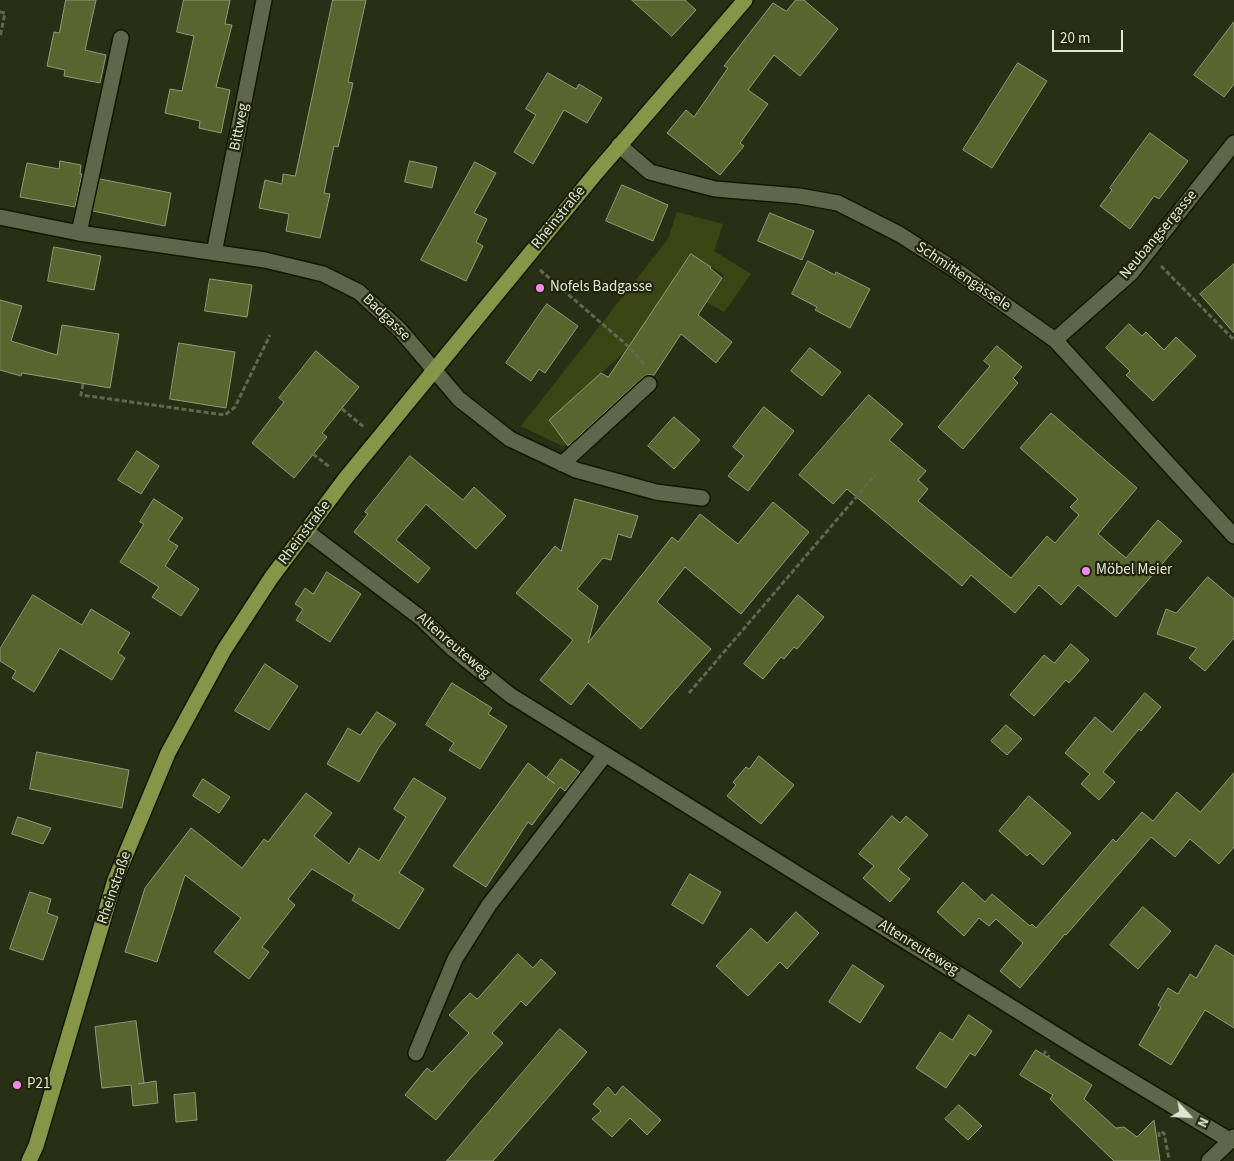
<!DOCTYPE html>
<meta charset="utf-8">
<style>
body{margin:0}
#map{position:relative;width:1234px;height:1161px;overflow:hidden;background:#292f15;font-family:"Source Sans 3",sans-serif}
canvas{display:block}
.north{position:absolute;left:1164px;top:1091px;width:50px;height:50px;-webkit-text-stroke:4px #20250b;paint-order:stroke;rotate:115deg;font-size:14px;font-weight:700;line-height:20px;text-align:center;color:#e1e5d5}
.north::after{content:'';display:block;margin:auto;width:18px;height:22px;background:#e1e5d5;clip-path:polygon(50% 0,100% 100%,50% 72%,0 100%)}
.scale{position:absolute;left:1052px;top:30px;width:71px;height:22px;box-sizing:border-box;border:2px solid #e1e5d5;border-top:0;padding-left:6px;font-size:15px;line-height:18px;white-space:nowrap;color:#e1e5d5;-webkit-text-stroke:4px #20250b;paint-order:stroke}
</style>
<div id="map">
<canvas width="1234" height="1161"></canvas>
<div class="north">N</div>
<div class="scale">20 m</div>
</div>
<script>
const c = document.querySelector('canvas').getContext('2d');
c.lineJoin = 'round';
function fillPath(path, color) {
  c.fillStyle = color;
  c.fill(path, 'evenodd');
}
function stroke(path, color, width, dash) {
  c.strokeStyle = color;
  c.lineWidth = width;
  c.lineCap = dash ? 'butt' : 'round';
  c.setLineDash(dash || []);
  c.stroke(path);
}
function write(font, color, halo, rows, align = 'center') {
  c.font = font + ' "Source Sans 3",sans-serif';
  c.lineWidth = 4.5;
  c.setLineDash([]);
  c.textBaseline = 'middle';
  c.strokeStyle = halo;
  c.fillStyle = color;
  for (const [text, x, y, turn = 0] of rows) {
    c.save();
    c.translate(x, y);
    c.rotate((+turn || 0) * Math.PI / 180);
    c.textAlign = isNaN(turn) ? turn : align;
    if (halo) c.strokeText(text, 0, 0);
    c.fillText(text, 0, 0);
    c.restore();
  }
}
const green = new Path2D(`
 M677,212L723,224L714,251L751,274L724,312L706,302L724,275L691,254L629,348L549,420L566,443L564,447L521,426L668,239Z`);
const building = new Path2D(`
 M66,0H96L85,50L106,55L100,83L64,76L65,70L47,66L54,32L59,33Z
 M184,0H230L225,24L232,25L216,87L230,90L221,133L199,128L200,121L165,113L170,89L182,91L194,36L177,32Z
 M333,0H366L348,82L353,83L338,147L334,146L324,193L330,194L320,238L286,231L289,214L259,208L265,180L282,184L283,174L295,176Z
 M632,0H685L696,10L672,36Z
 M796,0H804L838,29L800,76L774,55L748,90L768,104L740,143L744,146L720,175L667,133L686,110L694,117L728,68L724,66L773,3L786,11Z
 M1234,22V84L1224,97L1194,75Z
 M1018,63L1047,81L992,168L963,150Z
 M548,73L576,89L579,84L602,98L587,123L564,110L533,164L514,152L536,115L526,109Z
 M1150,133L1188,161L1159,199L1154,196L1130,229L1100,206L1112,190L1110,188Z
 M60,161L81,165L80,174H82L75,207L20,197L27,163L59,169Z
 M410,161L437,167L432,188L405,182Z
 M475,162L496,173L474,213L487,219L476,242L483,246L466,281L421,260Z
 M100,179L171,193L165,226L93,211Z
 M622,185L668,205L653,241L606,221Z
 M770,213L814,231L802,260L758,241Z
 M54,247L101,256L94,290L48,281Z
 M691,254L711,267L710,268L722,278L698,315L732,342L716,363L681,334L654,375H647L643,377L568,446L549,420L601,373L608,377Z
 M808,261L835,275L836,272L870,289L850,328L815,310L817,307L792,294Z
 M1234,264V333L1200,294Z
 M210,279L252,285L247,317L205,311Z
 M0,300L22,306L11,341L57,355L62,325L119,334L110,388L22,373L21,376L0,370Z
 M547,304L578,326L545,373L539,369L531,381L506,363Z
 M1129,324L1142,336L1146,332L1164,350L1176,337L1196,356L1153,401L1126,375L1130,371L1106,348Z
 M179,343L235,352L226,408L170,399Z
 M997,346L1022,367L1013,378L1018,383L963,449L938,427L990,366L984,361Z
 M810,348L841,372L822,396L791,371Z
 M316,351L359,387L322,433L327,437L294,478L252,443L284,402L279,398Z
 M869,395L903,424L889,440L926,471L918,480L928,489L918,501L1011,578L1047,536L1055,543L1079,515L1070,507L1078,499L1020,448L1051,413L1137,488L1098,534L1126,558L1158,520L1182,541L1116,617L1078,585L1061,605L1039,585L1015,613L971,575L962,586L847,489L833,504L799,475Z
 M764,407L794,431L748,491L728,476L744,456L733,447Z
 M674,417L700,440L674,469L648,446Z
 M137,451L159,466L141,494L118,480Z
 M410,456L463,500L474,487L506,516L476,549L426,504L396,540L430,568L418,583L354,532L368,514L365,512Z
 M154,499L183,518L168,540L178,546L165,566L199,589L181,616L152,597L159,587L120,562L144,524L140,522Z
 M575,499L638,516L631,538L618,534L611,560L603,558L577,589L598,606L588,643L672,537L678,542L700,514L738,544L773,502L809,532L741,614L685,567L657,602L711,649L641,729L588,683L571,705L540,680L573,640L516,593L555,546L561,551Z
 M327,572L361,594L330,642L296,620L303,609L295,604L305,588L313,594Z
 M1208,577L1234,599V638L1205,671L1189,658L1197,648L1157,634L1166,609L1176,613Z
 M33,595L82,625L91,609L130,633L118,653L125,658L112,680L60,648L34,692L12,678L16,671L0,661V649Z
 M798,595L824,617L797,649L794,647L784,659L781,657L763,679L744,664Z
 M1071,644L1089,660L1069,683L1066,680L1034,716L1010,695L1044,655L1054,663Z
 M265,664L298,686L269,730L235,711Z
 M452,683L492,708L488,714L507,726L480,769L449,750L454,743L426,725Z
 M1145,693L1161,707L1141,731L1139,729L1103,772L1115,782L1099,800L1081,784L1090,774L1065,753L1095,717L1112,732Z
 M377,712L396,724L379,747L359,782L327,764L348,728L360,735Z
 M1006,725L1022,739L1007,755L991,741Z
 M37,752L129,770L122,808L30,789Z
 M759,756L794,785L761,824L727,796L736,785L733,782L746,767L749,769Z
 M561,759L580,772L565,791L560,787L532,825L528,822L486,887L453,866L528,763L555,784L547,778Z
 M1234,773V847L1219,864L1190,839L1175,857L1151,837L1066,935L1065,934L1020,988L1000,971L1023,943L996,919L989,926L979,918L964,936L937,912L963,882L985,902L992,894L1030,926L1032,924L1036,928L1113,839L1116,842L1142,812L1153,821L1177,792L1200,812Z
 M414,778L446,798L399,873L424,889L399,929L352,900L355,895L312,869L288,899L295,905L262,947L269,952L249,979L214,952L241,918L185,875L157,962L125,952L145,888L191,828L242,868L264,839L268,842L306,793L332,813L314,836L349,864L359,848L379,861L406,817L394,809Z
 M203,779L230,797L219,813L193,796Z
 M1029,796L1071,833L1043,865L1030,853L1027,856L999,831Z
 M892,816L900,823L906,816L928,835L898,869L910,879L890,902L863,878L874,866L859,854Z
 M18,817L51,828L43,844L12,834Z
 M690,874L721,892L703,924L672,905Z
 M30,892L51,899L47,913L58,917L43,960L10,949Z
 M1143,907L1171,931L1138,969L1110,945Z
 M796,912L819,933L787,969L780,962L748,996L716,966L751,928L767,943Z
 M1216,945L1234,956V1028L1205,1010L1171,1065L1139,1045L1161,1007L1158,1005L1168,988L1178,994L1190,974L1196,978Z
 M518,954L533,968L541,959L556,973L526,1006L521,1001L492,1033L503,1043L470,1079L436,1120L405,1095L427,1068L432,1072L469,1033L449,1015L470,993L477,999Z
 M853,965L884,986L860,1023L829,1002Z
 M969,1015L992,1031L975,1056L970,1053L946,1088L916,1068L940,1032L952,1040Z
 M136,1021L144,1083L138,1084L156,1081L158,1103L133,1106L131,1085L102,1088L95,1027Z
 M560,1029L587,1052L556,1088L493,1161H447Z
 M1036,1050L1092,1085L1084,1099L1116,1128L1124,1127L1137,1137L1154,1120L1160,1161H1114L1050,1099L1053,1095L1020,1075Z
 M623,1086L661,1120L647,1135L630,1118L612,1137L592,1119L601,1111L593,1104L608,1087L615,1095Z
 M195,1093L197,1120L176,1122L174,1095Z
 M959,1105L982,1126L968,1140L945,1119Z`);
const path = new Path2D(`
 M0,12L5,13L0,37
 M1161,266L1234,340
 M540,270L629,347L645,365
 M83,384L81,395L225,415L235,407L270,335
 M342,409L364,427
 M313,454L331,468
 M689,693L875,475
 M1046,1051L1044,1054L1050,1057
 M1159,1137V1132L1164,1133L1169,1159`);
const minor = new Path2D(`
 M619,145L650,172L715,189L799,196L838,203L899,234L957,271L1055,340L1234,536
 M0,217L79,233L265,260L323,274L359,292L400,330L459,399L510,439L576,470L656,492L702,498
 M79,233L121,38
 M214,253L264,0
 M1055,340L1131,273L1234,143
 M562,464L649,384
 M306,531L422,619L453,649L510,695L1082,1051L1231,1141
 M416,1053L455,959L489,905L605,755
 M1209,1161L1234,1137`);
const major = new Path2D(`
 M29,1161L36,1146L115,880L168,753L224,650L271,578L345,479L596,173L745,0`);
const markers = [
 [540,288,5,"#f589ef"],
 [1086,571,5,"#f589ef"],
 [17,1085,5,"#f589ef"]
];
const streetNames = [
 ["Bittweg",240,127,-79],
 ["Rheinstraße",559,218,-51],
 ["Neubangsergasse",1159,235,-50],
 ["Schmittengässele",963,277,34],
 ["Badgasse",386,318,44],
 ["Rheinstraße",305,533,-53],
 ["Altenreuteweg",453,646,41],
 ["Rheinstraße",115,888,-71],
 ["Altenreuteweg",918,948,32]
];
const poiNames = [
 ["Nofels Badgasse",550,288],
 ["Möbel Meier",1096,571],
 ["P21",27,1085]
];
fillPath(green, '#3b4513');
fillPath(building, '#59652f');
stroke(building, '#91997b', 1);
stroke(minor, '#121701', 18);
stroke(major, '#121701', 18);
stroke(path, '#616750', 3, [5, 2.5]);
stroke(minor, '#5f664a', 15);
stroke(major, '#869649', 15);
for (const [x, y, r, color] of markers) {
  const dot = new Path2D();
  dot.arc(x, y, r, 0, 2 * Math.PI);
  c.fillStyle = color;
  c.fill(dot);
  stroke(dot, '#20250b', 2);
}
write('15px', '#e1e5d5', '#20250b', streetNames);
write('15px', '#e1e5d5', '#20250b', poiNames, 'left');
</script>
